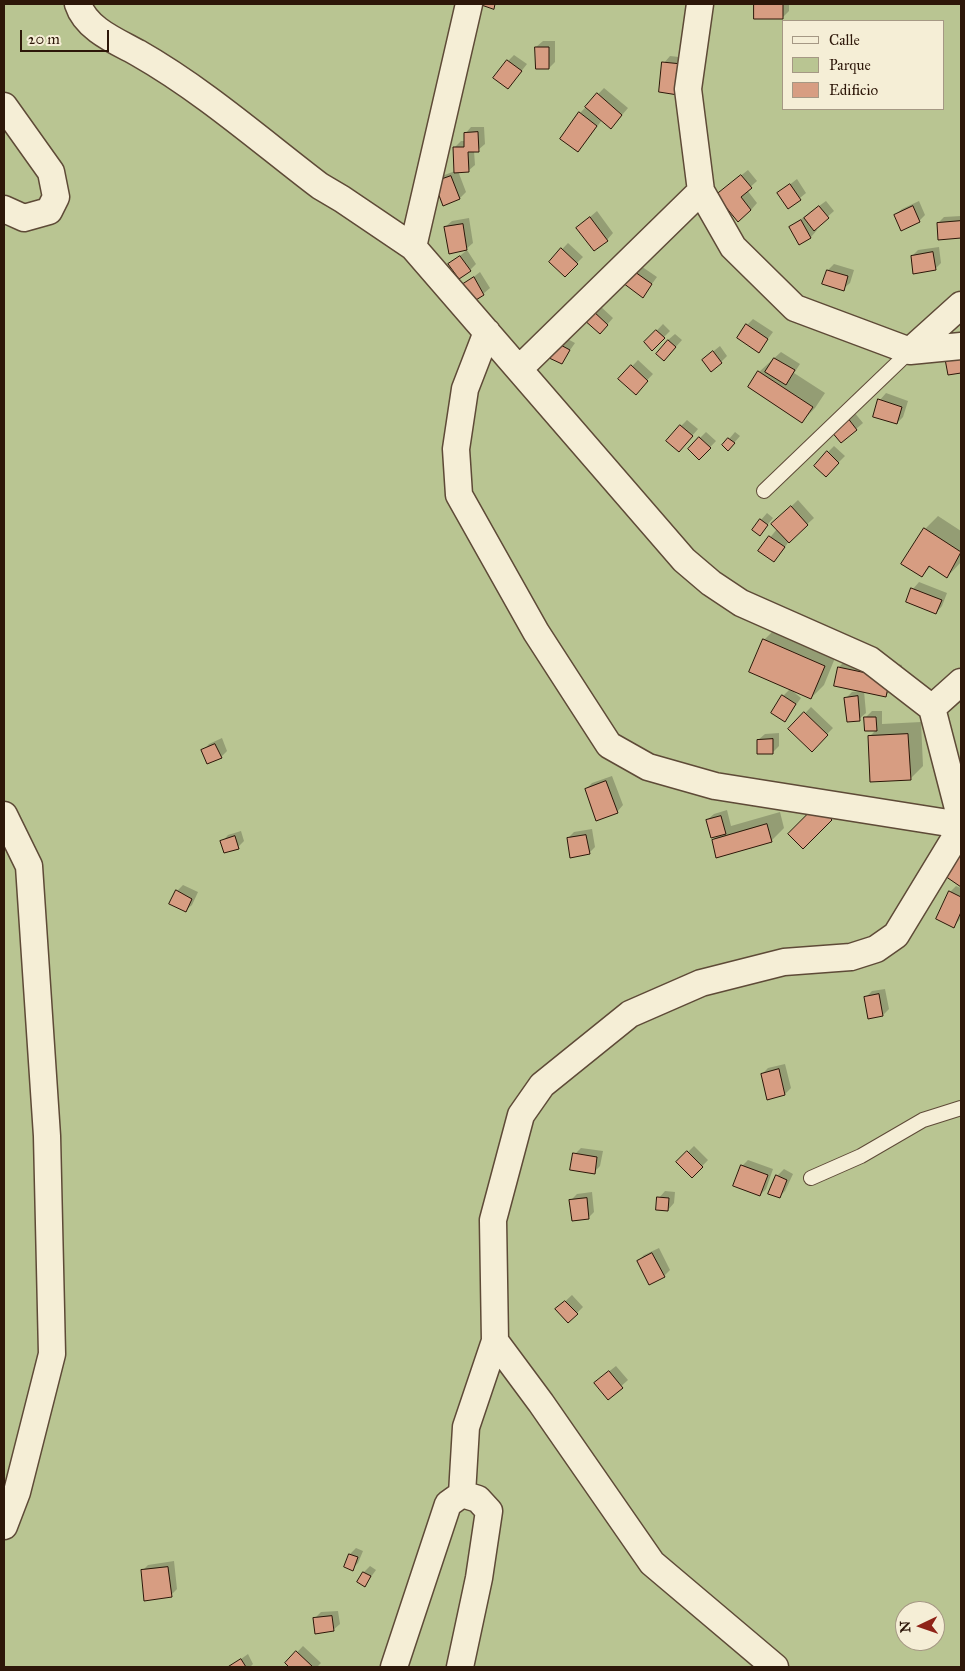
<!DOCTYPE html>
<style>
body{margin:0}
#map{position:relative;width:965px;height:1671px;overflow:hidden;background:#f0e5c0;font-family:"IM FELL Great Primer",serif}
canvas{display:block}
.frame{position:absolute;inset:0;border:5px solid #2d1709;pointer-events:none}
.legend{position:absolute;left:782px;top:20px;width:162px;height:90px;box-sizing:border-box;background:#f5eed6;border:1px solid #a59884;margin:0;padding:6px 9px;list-style:none;font-size:15px;color:#2d1709}
.legend li{display:flex;align-items:center;gap:10px;height:25px}
.legend b{width:25px;border:1px solid #a59884}
.north{position:absolute;left:895px;top:1601px;width:50px;height:50px;box-sizing:border-box;background:#f5eed6;border:1px solid #a59884;border-radius:50%;rotate:267deg;font-size:14px;font-weight:700;line-height:20px;text-align:center;color:#2d1709}
.north::after{content:'';display:block;margin:auto;width:18px;height:22px;background:#8f2418;clip-path:polygon(50% 0,100% 100%,50% 72%,0 100%)}
.scale{position:absolute;left:20px;top:30px;width:89px;height:22px;box-sizing:border-box;border:2px solid #2d1709;border-top:0;padding-left:6px;font-size:15px;line-height:18px;white-space:nowrap;color:#2d1709;-webkit-text-stroke:4px #f5eed6;paint-order:stroke}
</style>
<div id="map">
<canvas width="965" height="1671"></canvas>
<div class="frame"></div>
<ul class="legend">
<li><b style="height:6px;background:#f5eed6"></b>Calle</li>
<li><b style="height:14px;background:#b9c592"></b>Parque</li>
<li><b style="height:14px;background:#d79d82"></b>Edificio</li>
</ul>
<div class="north">N</div>
<div class="scale">20 m</div>
</div>
<script>
const c = document.querySelector('canvas').getContext('2d');
c.lineJoin = 'round';
function fillPath(path, color) {
  c.fillStyle = color;
  c.fill(path, 'evenodd');
}
function stroke(path, color, width, dash) {
  c.strokeStyle = color;
  c.lineWidth = width;
  c.lineCap = dash ? 'butt' : 'round';
  c.setLineDash(dash || []);
  c.stroke(path);
}
const green = new Path2D(`
 M4,4H961V1667H4ZM784,21H944V109H784ZM905,1611H935V1641H905Z`);
const shadow = new Path2D(`
 M755,4H789V11L783,17L755,18Z
 M543,41H555V62L549,68L536,47Z
 M514,55L527,64L508,88V61Z
 M670,56L688,58L678,94L664,63Z
 M604,88L628,108L617,121L602,120L584,144L580,113Z
 M471,127H484L485,144L478,150L474,151L475,165L468,171H458L466,192L460,198L444,204L442,176L455,171L454,148L461,141H465V134Z
 M748,170L757,181L747,190L757,203L751,210L724,189Z
 M797,179L806,193L789,207L779,193Z
 M826,201L834,211L815,228L817,230L811,237L799,243L790,227Z
 M919,201L925,215L919,221L895,215L902,209Z
 M597,211L613,233L607,240L577,228Z
 M961,216V237L939,238L938,223L944,217Z
 M469,218L473,243L466,249L445,227L452,221Z
 M568,243L583,257L565,275L551,261Z
 M939,247L941,263L935,269L912,256L918,250Z
 M467,250L476,264L470,270L450,264Z
 M635,262L657,277L643,296L620,280Z
 M834,264L854,270L850,283L843,289L824,283L828,270Z
 M480,272L490,288L483,294L462,286Z
 M599,305L613,318L600,333L585,319Z
 M753,319L773,332L759,351L747,325Z
 M663,324L670,331L652,349L646,342Z
 M675,334L682,340L664,360L668,340Z
 M562,336L575,343L561,363L549,356Z
 M720,346L727,356L721,362L710,354Z
 M781,352L800,364L794,373L825,393L815,408L802,421L759,372Z
 M638,360L653,374L635,393L620,379Z
 M886,393L908,401L903,417L897,423L880,400Z
 M854,412L863,423L842,441L833,431Z
 M687,420L698,429L685,444L681,426Z
 M706,432L716,441L699,459L689,449Z
 M735,432L740,436L734,443L724,445Z
 M834,446L845,456L826,475L828,452Z
 M798,500L814,518L790,540L780,554L760,550L777,529L779,518Z
 M767,513L773,518L760,534L761,520Z
 M938,516L961,531V562L947,577L931,566L922,576L925,529Z
 M919,582L947,593L942,606L936,613L907,601L913,589Z
 M777,627L837,653L824,685L811,698L790,689L801,698L785,720L783,696L790,689L764,640Z
 M852,654L902,665L898,683L885,696L864,691L866,713L859,719L846,698L852,692L861,691L839,667Z
 M811,707L833,728L812,750L790,729Z
 M872,711H882V724L921,722L923,766L910,779L869,737L876,730L865,718Z
 M779,733V746L773,752L758,740L765,734Z
 M222,738L227,751L221,757L203,751L209,744Z
 M612,776L623,805L617,812L586,789L592,783Z
 M727,810L731,826L780,812L784,828L771,841L713,840L719,834L707,820L714,814Z
 M592,829L595,847L589,853L568,838L574,832Z
 M241,831L244,841L238,847L222,842L228,835Z
 M183,885L198,892L192,905L185,911L177,891Z
 M956,886L961,888V918L954,926L950,892Z
 M885,989L889,1009L883,1015L866,997L872,991Z
 M785,1064L791,1088L785,1094L768,1098L762,1074L768,1068Z
 M694,1146L708,1160L692,1177L678,1162Z
 M581,1148L603,1151L600,1166L594,1172L575,1154Z
 M748,1160L773,1169L766,1189L760,1195L742,1166Z
 M784,1169L793,1174L785,1191L779,1197L770,1193L777,1176Z
 M665,1191L675,1192L674,1203L668,1210L659,1198Z
 M592,1192L594,1212L588,1218L571,1200L577,1194Z
 M659,1248L670,1270L664,1276L638,1261L644,1255Z
 M572,1295L583,1307L569,1321L557,1309Z
 M616,1366L628,1380L608,1398L602,1377Z
 M356,1548L363,1551L358,1563L352,1569L346,1567L350,1554Z
 M174,1561L177,1589L171,1595L142,1571L148,1565Z
 M370,1566L376,1570L365,1585L364,1572Z
 M338,1611L340,1624L333,1630L314,1619L321,1612Z
 M303,1646L321,1663L317,1667H291L287,1663Z
 M248,1654L253,1664L250,1667H230Z`);
const building = new Path2D(`
 M479,4H495L494,9Z
 M754,4H783V19H754Z
 M535,47H549V69H536Z
 M507,60L522,71L508,89L493,78Z
 M662,62L682,64L678,95L659,92Z
 M597,93L622,115L611,129L585,107Z
 M579,112L597,126L578,152L560,139Z
 M478,132L479,152H468L469,172L454,173L453,147H464V133Z
 M741,175L752,188L741,197L751,210L738,222L716,195Z
 M451,176L460,199L443,206L434,182Z
 M790,184L801,200L788,209L777,193Z
 M819,206L829,218L814,231L804,218Z
 M913,206L920,222L901,231L894,215Z
 M590,217L608,241L594,251L576,228Z
 M801,220L811,238L799,245L789,227Z
 M961,221V238L938,240L937,223Z
 M463,224L467,250L449,254L444,227Z
 M561,248L578,264L565,277L549,262Z
 M933,252L936,270L913,274L911,256Z
 M460,256L471,271L459,279L448,264Z
 M628,267L652,284L643,298L619,280Z
 M827,270L848,276L844,291L822,284Z
 M474,277L484,295L471,303L460,286Z
 M592,310L608,325L600,334L583,319Z
 M746,324L768,339L759,353L737,338Z
 M656,330L665,338L652,351L644,342Z
 M668,340L676,347L664,361L656,354Z
 M555,342L570,350L562,364L547,357Z
 M713,351L722,363L711,372L702,360Z
 M961,356V373L948,375L945,359Z
 M774,358L795,370L786,385L765,372Z
 M631,365L648,381L636,395L618,379Z
 M758,371L813,407L802,423L748,387Z
 M878,399L902,407L897,424L873,417Z
 M847,417L857,430L841,443L831,431Z
 M680,425L693,436L679,452L666,441Z
 M699,437L711,448L699,460L688,449Z
 M728,438L735,443L728,451L722,445Z
 M827,451L839,463L826,477L814,466Z
 M791,506L808,525L789,543L771,524Z
 M760,519L768,525L760,536L752,530Z
 M924,528L961,552L947,578L929,566L922,577L901,564Z
 M769,536L785,547L774,562L758,551Z
 M911,588L942,600L936,614L906,602Z
 M763,639L825,666L811,699L749,672Z
 M838,667L890,678L886,697L834,686Z
 M782,695L796,704L785,722L771,713Z
 M858,696L860,721L847,722L844,698Z
 M804,712L828,735L812,752L788,729Z
 M864,717H876L877,731H865Z
 M908,734L911,780L870,782L868,736Z
 M773,739V754H757V740Z
 M215,744L222,758L207,764L201,750Z
 M606,781L618,813L596,821L585,789Z
 M817,805L832,820L803,849L788,834Z
 M721,816L726,834L711,838L706,820Z
 M767,824L772,842L716,858L712,840Z
 M586,835L590,854L570,858L567,838Z
 M235,836L239,849L224,853L220,841Z
 M961,852V887L945,876Z
 M176,890L192,899L186,912L169,904Z
 M949,891L961,897V912L954,928L936,919Z
 M879,994L883,1016L868,1019L864,997Z
 M779,1069L785,1095L767,1100L761,1074Z
 M687,1151L703,1167L692,1178L676,1162Z
 M573,1153L597,1157L595,1174L570,1170Z
 M741,1165L768,1175L760,1196L733,1186Z
 M776,1175L787,1180L780,1198L768,1194Z
 M657,1197L669,1198L668,1211L656,1210Z
 M587,1198L589,1219L572,1221L569,1200Z
 M652,1253L665,1277L649,1285L637,1261Z
 M565,1301L578,1314L568,1323L555,1309Z
 M609,1371L623,1388L608,1400L594,1383Z
 M349,1554L358,1557L353,1571L344,1567Z
 M168,1567L172,1597L144,1601L141,1570Z
 M363,1572L371,1576L365,1587L357,1582Z
 M332,1616L334,1631L315,1634L313,1618Z
 M296,1651L313,1667H289L285,1663Z
 M241,1659L246,1667H228Z`);
const service = new Path2D(`
 M764,491L910,351
 M811,1178L861,1156L923,1120L961,1108`);
const minor = new Path2D(`
 M78,4C86,29 116,41 138,53C203,90 261,141 320,186L342,199L413,247L684,560L711,583L741,603L870,660L932,708L961,820
 M700,4L688,89L701,191L733,247L795,308L910,351L961,346
 M4,106L51,172L56,197L49,211L24,218L4,209
 M413,247L469,4
 M487,332L465,389L456,449L459,495L536,632L609,745L648,767L715,786L961,825
 M910,351L961,305
 M519,369L701,191
 M932,708L961,682
 M4,815L29,866L47,1136L52,1354L17,1492L4,1526
 M462,1494L466,1427L495,1341
 M394,1667L448,1504L462,1494L478,1499L489,1511L479,1578L460,1667
 M775,1667L652,1563L541,1403L495,1341L493,1220L521,1115L542,1085L630,1014L701,983L784,962L851,957L876,949L896,935L961,828`);
fillPath(green, '#b9c592');
fillPath(shadow, '#0003');
fillPath(building, '#d79d82');
stroke(building, '#2d1709', 1);
stroke(service, '#5e4a37', 16);
stroke(minor, '#5e4a37', 29);
stroke(service, '#f5eed6', 14);
stroke(minor, '#f5eed6', 26);
</script>
